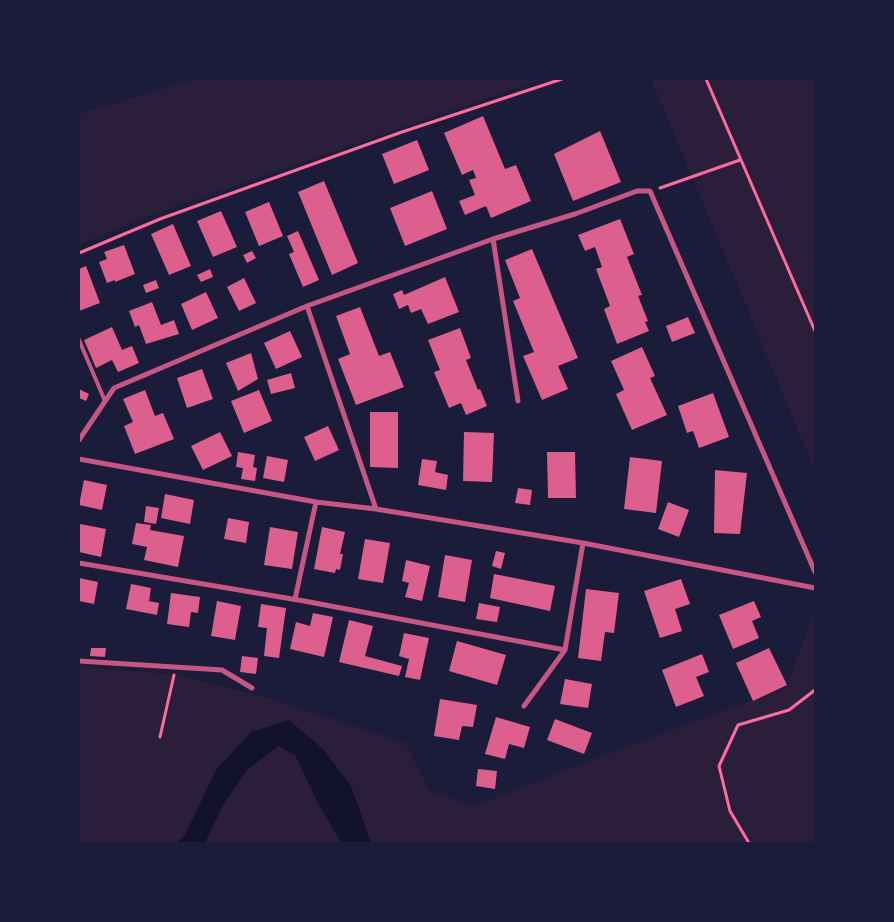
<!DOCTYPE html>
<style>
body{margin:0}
#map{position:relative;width:894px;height:922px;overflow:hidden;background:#1b1b3a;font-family:"Sofia Sans Condensed",sans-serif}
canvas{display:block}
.frame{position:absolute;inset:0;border:80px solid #1b1b3a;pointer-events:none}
</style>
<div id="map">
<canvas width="894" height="922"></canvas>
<div class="frame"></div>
</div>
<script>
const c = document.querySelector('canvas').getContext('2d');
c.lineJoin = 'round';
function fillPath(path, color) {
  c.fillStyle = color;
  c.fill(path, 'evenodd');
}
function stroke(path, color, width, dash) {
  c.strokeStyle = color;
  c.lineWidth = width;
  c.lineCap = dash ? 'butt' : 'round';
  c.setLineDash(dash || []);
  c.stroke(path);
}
const green = new Path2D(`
 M196,79H543L148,216L79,245V114Z
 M651,79H815V471Z
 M815,610V843H79V667L173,674L272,699L405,743L430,791L474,806L628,746L786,688Z`);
const water = new Path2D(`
 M289,720L323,749L351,786L371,843H341L318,803L295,755L278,746L246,771L222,807L205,843H176L185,835L216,770L251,732Z`);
const building = new Path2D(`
 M483,116L505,169L516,165L531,201L491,218L486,206L465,215L459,201L475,195L469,180L476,178L473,170L462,175L444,133Z
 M600,131L621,182L573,201L554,154Z
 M417,140L429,170L394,184L382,154Z
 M324,181L358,263L332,275L298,192Z
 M432,191L447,229L405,246L390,208Z
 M269,202L283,236L259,246L245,212Z
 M221,211L237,247L213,257L197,221Z
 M620,219L634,254L627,257L642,295L638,296L648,321L645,322L649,331L617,344L604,309L610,306L596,269L602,267L595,247L585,251L578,235Z
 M173,224L191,266L169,275L151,234Z
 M298,231L319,280L303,287L289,254L294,252L287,236Z
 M124,245L135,274L115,282V280L107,283L99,262L107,259L104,252Z
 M532,249L578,358L558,366L568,389L542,400L523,356L534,352L513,301L520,298L505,260Z
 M252,251L256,258L247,263L243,255Z
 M86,266L100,303L79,311V269Z
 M210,269L213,277L201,282L197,275Z
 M445,277L459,312L428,324L421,309L411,313L408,305L399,309L393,294L402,290L404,295Z
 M244,278L256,303L239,311L227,287Z
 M156,280L159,288L146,293L143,285Z
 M206,292L218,318L192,330L181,304Z
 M152,302L161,325L174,320L179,334L146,344L139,325L135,327L129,311Z
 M360,307L379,356L390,352L404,387L356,405L338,359L350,354L336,316Z
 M688,317L695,333L672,342L666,326Z
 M112,327L122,350L132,346L139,363L118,372L112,360L96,368L84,340Z
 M460,328L471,358L466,360L478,390L480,389L487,406L466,415L461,403L449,408L434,372L440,370L428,340Z
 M290,331L302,357L276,369L264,343Z
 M642,347L655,376L650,378L667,415L632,430L616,394L624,390L611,361Z
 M251,353L258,379L238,391L226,363Z
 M202,369L213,399L187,408L177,378Z
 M291,373L295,388L271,394L267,380Z
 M79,389L89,394L86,401L79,398Z
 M145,390L155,416L163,413L174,439L135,454L124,426L133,422L123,399Z
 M259,390L272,421L244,433L231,401Z
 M713,393L729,437L699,448L693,431L687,433L678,406Z
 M370,412H398V468L370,467Z
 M328,426L339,450L315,461L304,437Z
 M220,432L232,456L203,470L191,446Z
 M464,432L494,433L492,482L463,481Z
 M238,452L255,455L253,467L257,468L255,481L241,479L243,468L236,467Z
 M547,452H575L576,498H548Z
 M267,456L288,460L284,482L263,478Z
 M630,457L662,461L656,513L624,509Z
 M422,459L437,461L435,472L448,475L446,490L418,485Z
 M715,470L747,473L740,534L714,533Z
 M84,480L107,485L102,510L79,505Z
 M518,488L532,490L530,505L515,503Z
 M165,494L194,500L190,524L161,518Z
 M668,502L689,510L679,537L658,529Z
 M146,506L159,508L156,524L144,522Z
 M228,518L249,522L246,543L224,539Z
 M136,523L151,525L150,530L184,536L178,567L144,560L147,547L132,544Z
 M80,524L106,529L101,557L79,552Z
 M270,527L298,532L292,569L264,565Z
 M322,527L345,532L340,554H343L340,570L336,569L335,573L314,569Z
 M365,539L390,543L383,583L358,579Z
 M496,551L505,553L501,569L492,566Z
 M445,555L472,560L465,602L438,597Z
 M406,560L430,566L422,601L405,597L409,583L402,581Z
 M494,574L555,586L550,611L490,598Z
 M79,578L98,582L94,604L79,601Z
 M681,579L690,604L675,609L682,631L660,638L644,591Z
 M131,584L151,588L149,601L159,603L157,615L126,609Z
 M586,589L619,593L614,633L605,632L601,661L578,658Z
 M171,593L200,597L198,613L191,612L189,627L167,624Z
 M217,601L241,606L235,640L211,636Z
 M754,601L761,617L752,621L759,638L733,649L719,615Z
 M479,603L500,607L497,622L476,619Z
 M261,604L286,608L279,658L264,656L267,628L258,627Z
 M313,613L333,617L324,657L290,649L296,622L310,626Z
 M349,620L373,626L365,656L402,666L399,676L339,662Z
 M404,633L429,638L420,680L405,677L409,659L399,656Z
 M457,641L506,655L497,685L449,671Z
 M91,648H106L105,657L90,656Z
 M769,648L787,685L753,701L736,663Z
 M702,654L709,672L696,677L704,696L676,707L662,670Z
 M242,656L258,658L256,674L240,672Z
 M565,679L592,684L588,708L560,704Z
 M440,699L477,705L473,727L462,726L459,740L434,736Z
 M496,717L530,727L524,748L509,744L505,759L485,754Z
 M555,719L592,733L584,754L547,740Z
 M478,769L497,771L495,789L476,786Z`);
const path = new Path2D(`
 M706,79L815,331
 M660,188L740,160
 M79,253L160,219L402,132L562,79
 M160,737L174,675
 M749,843L730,811L719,766L738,725L789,710L815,690`);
const service = new Path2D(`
 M79,340L105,401`);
const minor = new Path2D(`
 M493,239L518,401
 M307,306L376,509
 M79,440L114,388L307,306L493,239L575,214L637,191H650L815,572
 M79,459L316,502L376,509L583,543L815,588
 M79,563L304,601L565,650L583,543
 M295,599L316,502
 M79,661L222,670L252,688
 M524,706L565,650`);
fillPath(green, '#2a1e3b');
fillPath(water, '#12122b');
fillPath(building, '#dd5f8e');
stroke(path, '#ff6b9d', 3);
stroke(service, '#c65784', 4);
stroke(minor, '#c65784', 5);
</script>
